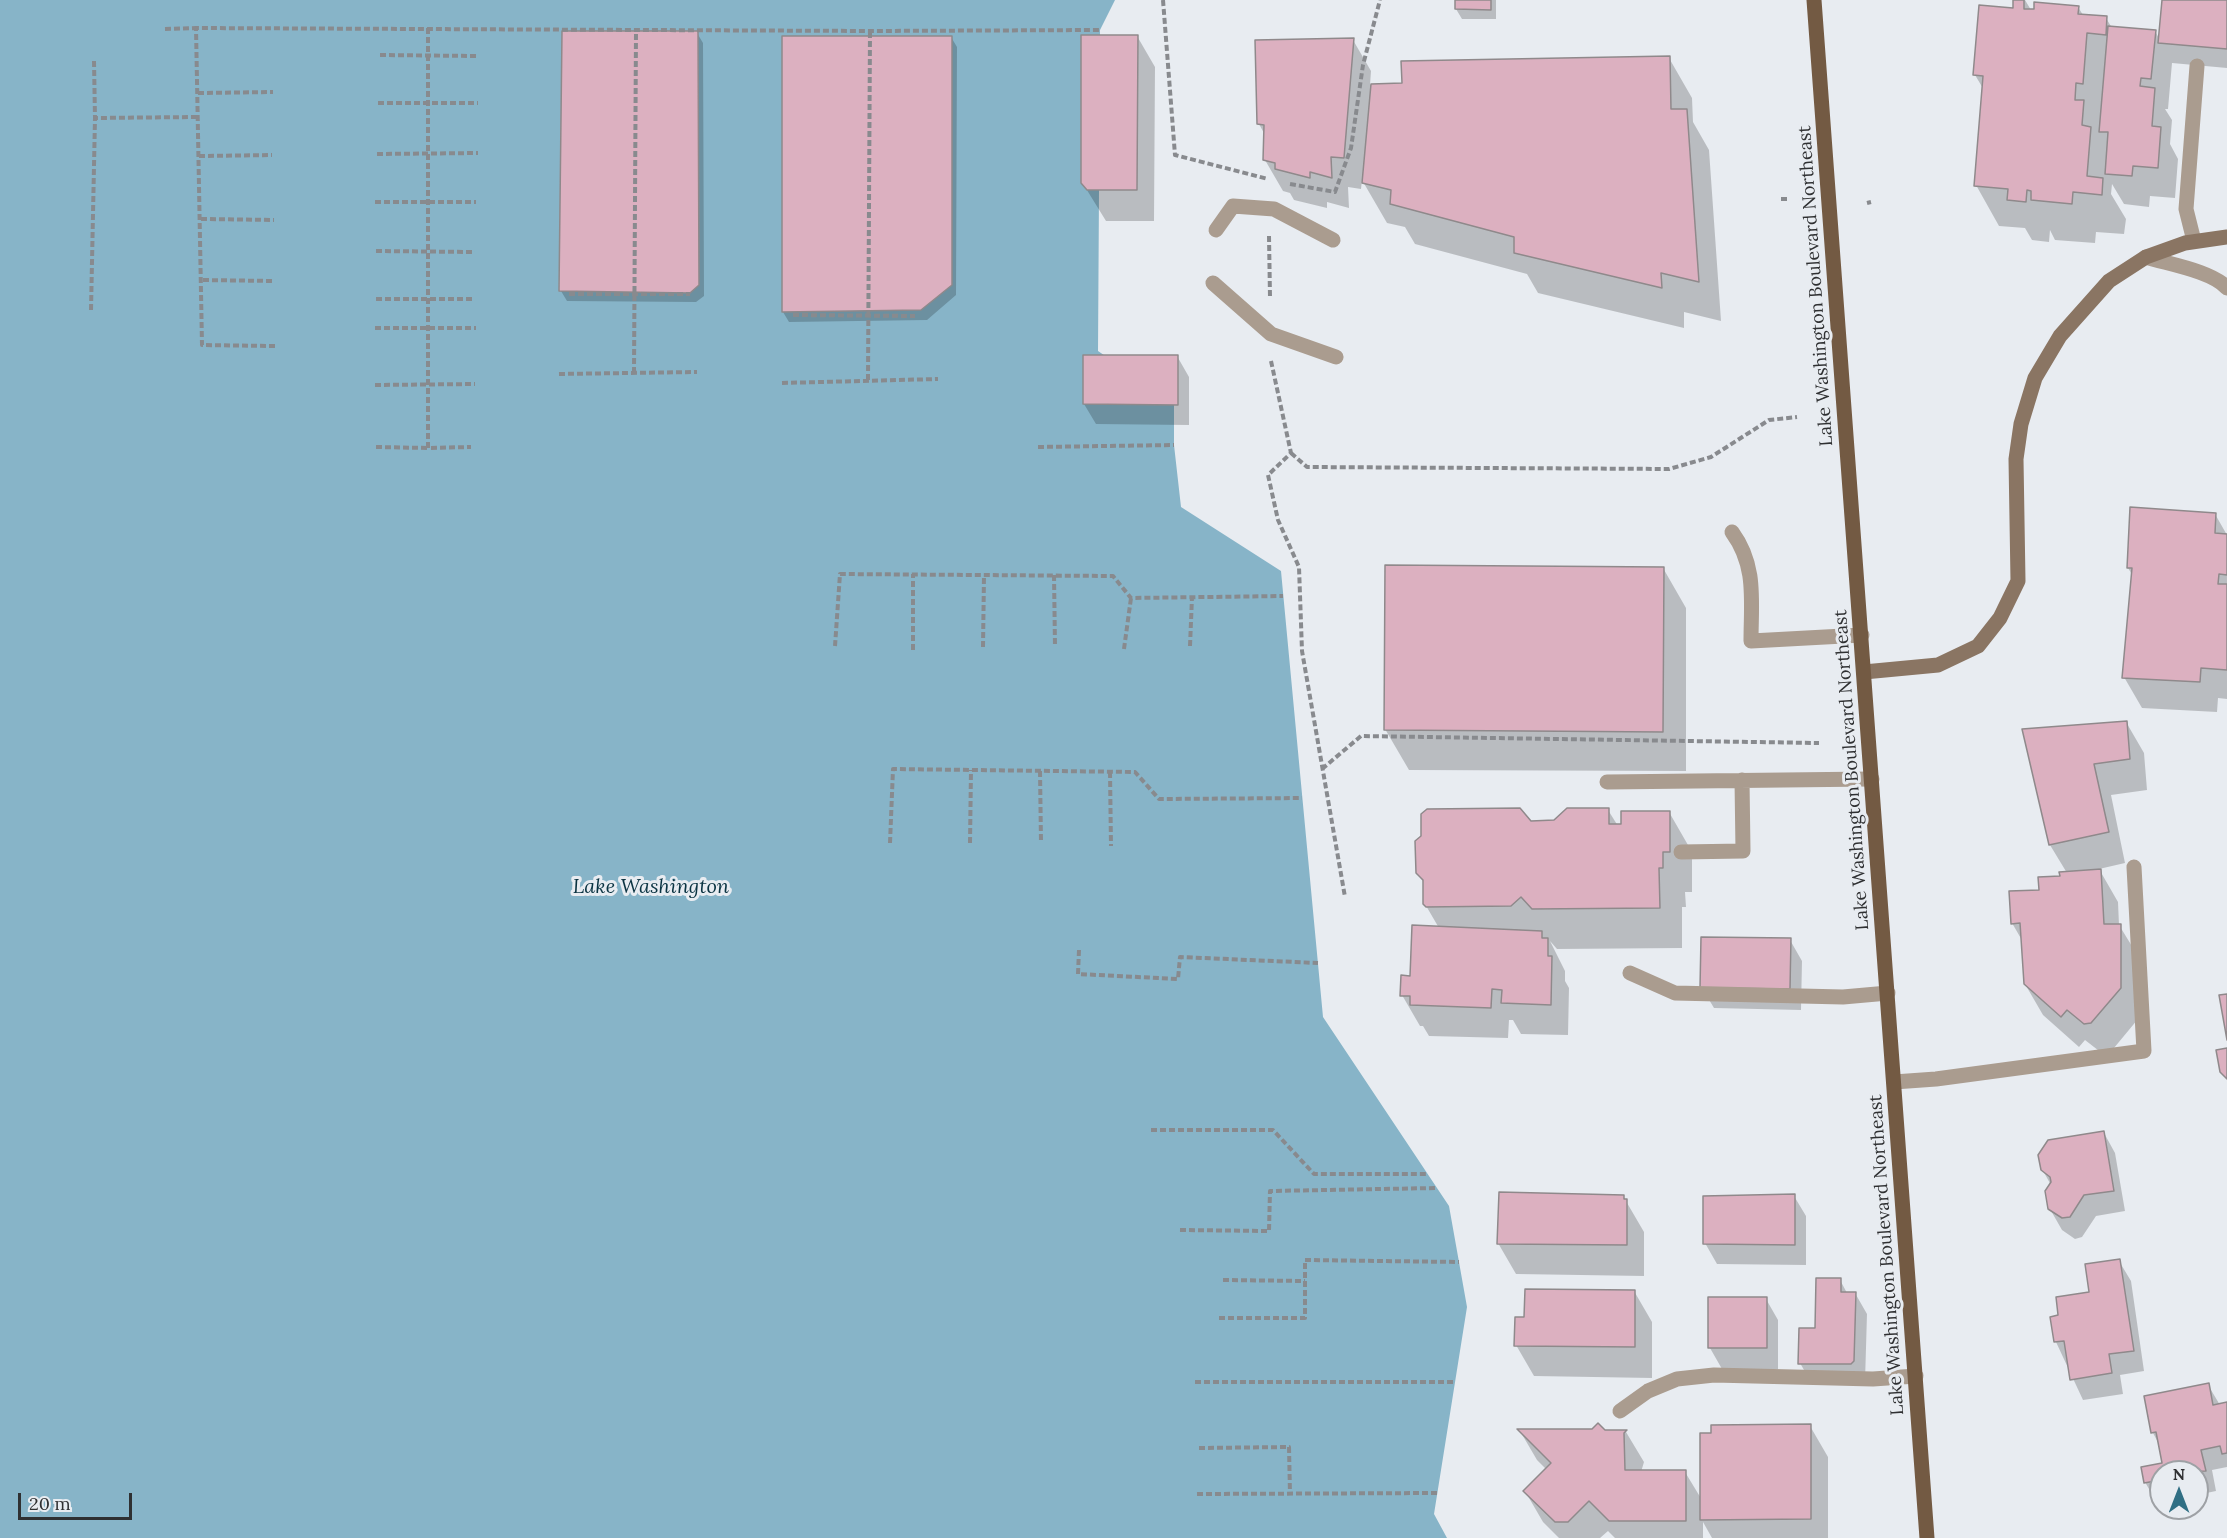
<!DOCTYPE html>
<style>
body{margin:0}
#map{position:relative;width:2227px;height:1538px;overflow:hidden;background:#e8ecf1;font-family:Lora,serif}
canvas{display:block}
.north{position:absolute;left:2149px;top:1460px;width:60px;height:60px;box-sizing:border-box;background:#e8ecf1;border:2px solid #9ea1a5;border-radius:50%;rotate:0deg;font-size:16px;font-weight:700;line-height:24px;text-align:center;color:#2f3032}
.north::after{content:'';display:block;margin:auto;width:21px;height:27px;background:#306f84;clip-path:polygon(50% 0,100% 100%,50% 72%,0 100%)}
.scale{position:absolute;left:18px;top:1493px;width:114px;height:27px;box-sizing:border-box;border:3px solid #2f3032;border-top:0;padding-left:8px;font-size:18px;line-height:21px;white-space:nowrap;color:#2f3032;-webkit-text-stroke:4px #e8ecf1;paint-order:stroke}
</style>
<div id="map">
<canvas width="2227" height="1538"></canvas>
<div class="north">N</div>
<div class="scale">20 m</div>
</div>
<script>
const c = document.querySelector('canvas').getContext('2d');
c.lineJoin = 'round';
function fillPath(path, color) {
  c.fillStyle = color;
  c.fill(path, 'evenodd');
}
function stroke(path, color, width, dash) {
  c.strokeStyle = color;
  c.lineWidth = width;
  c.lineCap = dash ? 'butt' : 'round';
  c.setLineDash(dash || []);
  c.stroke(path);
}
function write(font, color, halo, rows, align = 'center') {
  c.font = font + ' Lora,serif';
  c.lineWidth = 6;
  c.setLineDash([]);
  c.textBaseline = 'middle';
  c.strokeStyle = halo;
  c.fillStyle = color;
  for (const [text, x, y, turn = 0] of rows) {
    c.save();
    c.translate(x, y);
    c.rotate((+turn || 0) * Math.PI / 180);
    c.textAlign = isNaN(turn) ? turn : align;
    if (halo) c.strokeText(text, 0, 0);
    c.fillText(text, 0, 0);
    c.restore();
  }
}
const water = new Path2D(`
 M0,0H1115L1100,30L1098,351L1174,403V445L1181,507L1281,571L1323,1017L1449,1206L1467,1307L1434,1514L1447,1538H0Z`);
const shadow = new Path2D(`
 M1457,0H1496V19H1462L1456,9Z
 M2015,0H2025L2031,10L2078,7L2083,15L2106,18L2112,28L2155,31L2160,40L2164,0H2227V68L2172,63L2168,109H2165L2172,120L2170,144L2178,159L2175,198L2150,196L2149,207L2124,204L2112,184L2111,194L2126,219L2124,234L2096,232L2095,243L2055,240L2050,230L2049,242L2032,240L2025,228L1999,226L1976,185L1984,90L1975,75L2014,10Z
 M697,33L703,43L704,296L696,302L567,301L561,291Z
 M1137,36L1155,67L1154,221H1106L1082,182Z
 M951,37L957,47L956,295L927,320L789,322L783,312Z
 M1353,40L1371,71L1370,85H1403L1669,58L1692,98L1693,122L1709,150L1721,321L1684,312V328L1538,293L1527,274L1415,244L1405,227L1387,223L1362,180L1361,189L1348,187L1349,208L1327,202V208L1294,200L1290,193L1283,191L1265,160V135L1259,124Z
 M1177,356L1189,377V425L1096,424L1084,404Z
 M2132,508L2215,514L2227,535V699L2218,698L2217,712L2142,708L2124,677L2133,576L2128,568Z
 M1663,568L1686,608V771L1409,770L1385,729Z
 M2126,722L2144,753L2147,790L2111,795L2125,863L2099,869L2118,902L2119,925L2138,956V1019L2109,1054H2103L2085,1040L2079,1047L2043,1015L2025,984L2023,942L2012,923L2041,891L2067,873L2050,845L2024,730Z
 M1608,810L1618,826L1669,812L1692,852V892H1685L1686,907H1682V948L1557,949L1550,941L1565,971V981L1569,988L1568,1035L1521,1034L1513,1020H1509L1508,1038L1429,1036L1423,1026H1420L1402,995L1439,928L1425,904V885L1417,872L1531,823L1555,822Z
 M1790,940L1802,961L1801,1010L1714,1008L1702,988Z
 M2104,1133L2115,1153L2125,1211L2096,1216L2082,1237L2075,1239L2062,1230L2050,1209L2051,1185L2042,1169Z
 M1623,1196L1644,1232V1276L1516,1274L1498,1243Z
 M1794,1196L1806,1216V1265L1717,1264L1705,1243Z
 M2119,1261L2131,1281L2144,1371L2120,1375L2123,1394L2083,1400L2056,1342L2060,1317L2091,1294Z
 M1840,1280L1847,1293H1855L1867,1314L1865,1382L1812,1384L1800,1363Z
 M1634,1291L1652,1322V1378L1534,1376L1516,1345Z
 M1710,1298L1766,1299L1778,1320V1369H1722L1710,1348Z
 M2208,1385L2220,1405L2227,1403V1467L2212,1470L2216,1491L2197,1495V1472H2161V1502L2157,1503L2145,1482L2164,1464L2160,1446L2153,1433L2146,1397Z
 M1810,1426L1828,1457V1538H1712L1703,1522V1538H1615L1608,1531L1600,1538H1559L1543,1522L1525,1491L1546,1469L1537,1460L1520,1431L1626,1432L1644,1462L1641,1472H1685L1702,1500Z`);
const building = new Path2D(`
 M1455,0H1491V10L1455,9Z
 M2013,0H2024V9H2034V2L2079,6L2078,14L2107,16L2106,35L2087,33L2083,84L2076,83L2075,100H2084L2082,125L2091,127L2087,176L2103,178L2102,195L2073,192L2072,204L2031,200V191L2027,190L2026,202L2007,200L2008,189L1974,186L1983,76L1973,75L1979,5L2013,8Z
 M2162,0H2227V49L2158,43Z
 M2108,26L2156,30L2151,79L2141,78L2140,86L2155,88L2152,126L2161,127L2158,168L2133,166L2132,176L2105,174L2108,132H2099Z
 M562,31H698L699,285L690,293L559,291Z
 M1081,35H1138L1137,190H1087L1081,183Z
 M782,36H952V285L921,310L782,312Z
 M1354,38L1344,158L1331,157L1332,178L1310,172V178L1275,169V163L1263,160L1264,125L1257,124L1255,40Z
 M1670,56L1671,109H1687L1699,282L1661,273L1662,288L1514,253V237L1390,204L1391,190L1362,183L1371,84L1402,83L1401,61Z
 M1083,355H1178V405L1083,404Z
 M2130,507L2216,513L2215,533L2227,534V575L2219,574L2218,584H2227V670L2201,668L2200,682L2122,678L2132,568H2127Z
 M1385,565L1664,567L1663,732L1384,730Z
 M2127,721L2130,759L2094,764L2109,832L2049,845L2022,729Z
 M1520,808L1531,821L1554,820L1567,808H1609V824H1621V811H1670V852H1663V868H1659L1660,908L1532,909L1521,897L1511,906L1426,907L1423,904V880L1416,873L1415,841L1421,836V814L1427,809Z
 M2101,869L2104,924H2121V988L2091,1023L2084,1024L2067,1010L2061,1017L2024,984L2020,923L2011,924L2009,891L2039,890L2038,877L2060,876L2059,872Z
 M1412,925L1542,931V938H1548V956H1552L1551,1005L1501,1003L1502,990L1492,989L1491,1008L1410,1005V996H1400L1401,975L1410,976Z
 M1701,937L1791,938L1790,989L1700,988Z
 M2227,994V1040L2219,995Z
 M2227,1048V1079L2220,1072L2216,1050Z
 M2104,1131L2114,1191L2084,1195L2070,1217L2062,1218L2048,1209L2045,1191L2051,1182L2050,1177L2041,1170L2038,1155L2048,1140Z
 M1499,1192L1624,1195V1199H1627V1245L1497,1244Z
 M1795,1194V1245L1703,1244V1196Z
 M2120,1259L2134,1351L2109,1354L2112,1373L2070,1380L2064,1341L2054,1342L2050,1317L2058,1315L2056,1297L2089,1292L2085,1264Z
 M1816,1278H1841V1292H1856L1854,1361L1851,1364H1798L1799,1328H1815Z
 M1525,1289L1635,1290V1347L1514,1346L1515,1317H1524Z
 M1708,1297H1767V1348H1708Z
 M2209,1383L2213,1405L2227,1402V1453L2222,1454L2220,1446L2201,1450L2206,1471L2161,1472V1480L2144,1483L2141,1467L2162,1463L2156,1432L2151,1433L2144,1396Z
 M1598,1423L1605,1430H1627L1624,1433L1625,1470H1686V1521H1609L1589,1501L1568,1522H1555L1523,1491L1551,1463L1517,1429H1592Z
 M1811,1424V1519L1700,1520V1433H1711V1425Z`);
const path = new Path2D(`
 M1163,0L1175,155L1268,179
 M428,28V448L471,447
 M165,29L196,28
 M380,55L476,56
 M94,61L95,118
 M198,93L273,92
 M378,103H478
 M377,154L478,153
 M199,156L272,155
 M1290,184L1335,192L1351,148L1363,65L1380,0
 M1781,199H1790
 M375,202H476
 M1867,203L1871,202
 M201,219L274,220
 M1269,236L1270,297
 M376,251L475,252
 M203,280L273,281
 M569,294H690
 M376,299H475
 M91,310L95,118L198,117
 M793,315L915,316
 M375,328H476
 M275,346L202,345L196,28L870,31L1100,30
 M1271,361L1291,453L1268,475L1278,520L1299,567L1302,651L1345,897
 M634,373L636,31
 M559,374L697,372
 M868,380L870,31
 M782,383L938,379
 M375,385L475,384
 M376,447L428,448
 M1038,447L1174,445
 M1291,453L1307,467L1669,469L1711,457L1769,420L1797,417
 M1054,575L1055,646
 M835,646L840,574L1113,576L1131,598L1283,596
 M1190,646L1192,597
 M983,647L984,575
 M1124,649L1131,598
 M913,650V574
 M1322,769L1361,736L1819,743
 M1040,771L1041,842
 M1110,772L1111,846
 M890,843L893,769L1135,772L1159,799L1302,798
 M970,843L971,770
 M1079,950L1078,974L1178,979L1180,957L1318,963
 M1151,1130H1273L1314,1174H1428
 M1180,1230L1269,1231L1270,1191L1437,1188
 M1223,1280L1305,1281
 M1219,1318H1305V1260L1459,1262
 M1195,1382H1455
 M1199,1448L1289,1447L1290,1494
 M1197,1494L1437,1493`);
const lane = new Path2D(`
 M1216,230L1233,206L1274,209L1333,240
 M2194,241L2186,209L2197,66
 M1213,283L1271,334L1336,357
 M1732,532C1757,566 1751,601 1751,641L1862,635
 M1607,782L1872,779
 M1681,852L1743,851L1742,780
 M1630,973L1675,993L1843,997L1888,993
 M1894,1082L1936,1079L2144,1051L2134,867
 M1620,1411L1648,1391L1677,1379L1714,1375L1873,1379L1916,1376`);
const street = new Path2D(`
 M2146,257C2168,264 2212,271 2227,288`);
const secondary = new Path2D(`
 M1864,672L1938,665L1978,646L2000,618L2018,581L2016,459L2021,424L2035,378L2060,336L2109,281L2146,257L2185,243L2227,237`);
const primary = new Path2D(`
 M1814,0L1927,1538`);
const streetNames = [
 ["Lake Washington Boulevard Northeast",1816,286,-94],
 ["Lake Washington Boulevard Northeast",1852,770,-94],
 ["Lake Washington Boulevard Northeast",1887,1255,-94]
];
const waterNames = [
 ["Lake Washington",651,887]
];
fillPath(water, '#87b4c8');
fillPath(shadow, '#0003');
fillPath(building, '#dcb0c0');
stroke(building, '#8f898b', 1.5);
stroke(path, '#888a8e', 4, [6, 3]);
stroke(lane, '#aa9c8f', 15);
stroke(street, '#aa9c8f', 15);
stroke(secondary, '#8a7563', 15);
stroke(primary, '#735a43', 15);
write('18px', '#2f3032', '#e8ecf1', streetNames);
write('italic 20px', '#0a3342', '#e8ecf1', waterNames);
</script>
